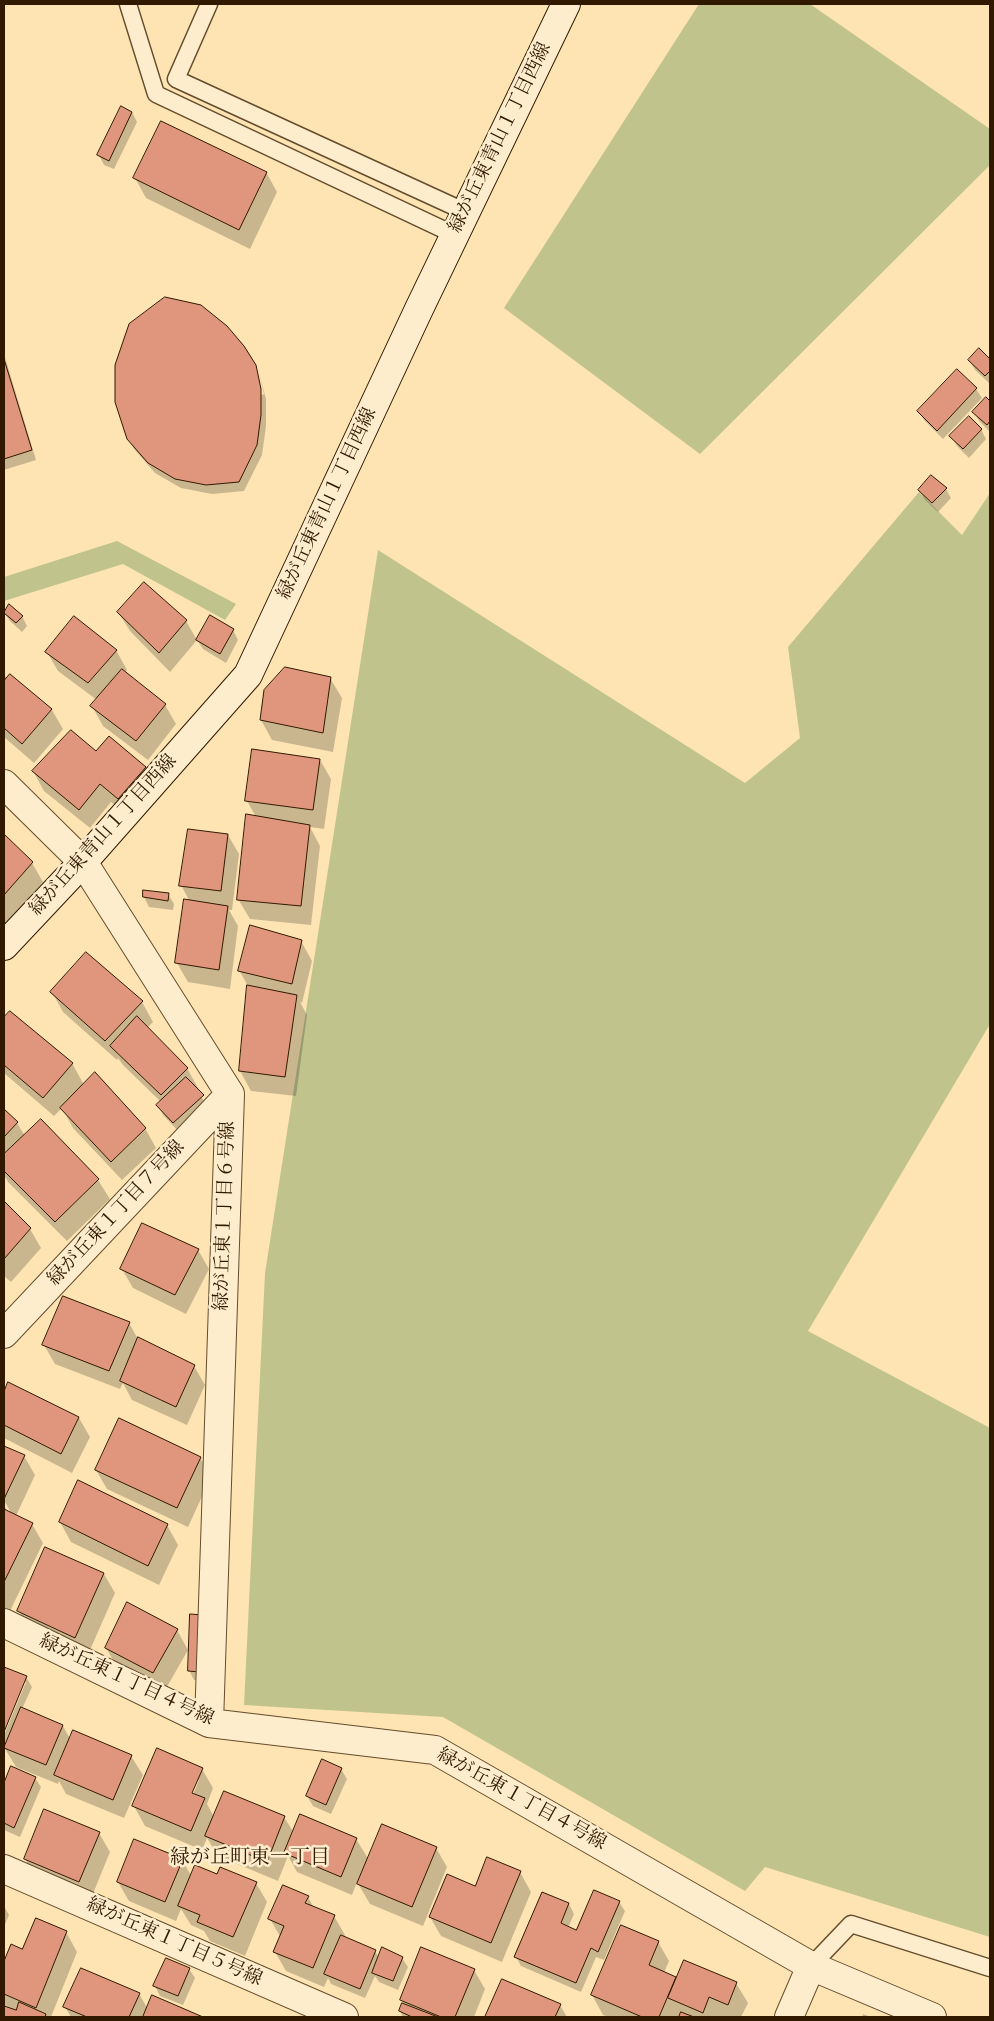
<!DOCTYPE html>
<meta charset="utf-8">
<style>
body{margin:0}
#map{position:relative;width:994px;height:2021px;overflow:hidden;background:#fde4b2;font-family:"IM FELL DW Pica",serif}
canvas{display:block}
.frame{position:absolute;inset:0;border:5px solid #311900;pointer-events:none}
</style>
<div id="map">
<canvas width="994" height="2021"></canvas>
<div class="frame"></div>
</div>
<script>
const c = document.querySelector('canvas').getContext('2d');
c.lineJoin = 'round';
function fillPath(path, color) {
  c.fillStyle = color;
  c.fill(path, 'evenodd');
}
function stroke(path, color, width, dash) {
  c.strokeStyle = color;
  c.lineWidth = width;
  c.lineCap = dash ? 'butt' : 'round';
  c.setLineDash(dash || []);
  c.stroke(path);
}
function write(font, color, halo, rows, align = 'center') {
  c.font = font + ' "IM FELL DW Pica","Noto Serif JP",serif';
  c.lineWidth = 5;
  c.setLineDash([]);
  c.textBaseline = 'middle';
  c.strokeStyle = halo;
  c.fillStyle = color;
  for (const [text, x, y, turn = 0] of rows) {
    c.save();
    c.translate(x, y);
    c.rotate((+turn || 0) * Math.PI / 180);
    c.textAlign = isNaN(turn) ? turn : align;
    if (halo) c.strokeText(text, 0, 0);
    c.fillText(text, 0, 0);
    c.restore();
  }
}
const green = new Path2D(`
 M699,4H810L990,129V165L700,454L504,308Z
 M919,492L962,535L990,493V1024L808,1331L990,1428V1937L765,1867L745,1891L443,1717L244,1705L265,1273L378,550L745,783L800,738L788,647Z
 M117,541L236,604L225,620L123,564L4,601V577Z`);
const shadow = new Path2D(`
 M132,112L137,122L114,169L104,165L99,155Z
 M266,172L277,192L250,249L146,198L135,178Z
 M979,350L990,361V384L975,370L969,360Z
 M4,354L36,460L4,470Z
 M254,365L261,395L264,394L259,373L266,399V426L262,455L244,491L212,494L181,488L155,473L134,449L128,439Z
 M957,371L976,389L982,398L943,439L924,420L919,411Z
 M986,398L990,403V432L979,421L974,412Z
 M981,429L986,439L969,458L957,446L951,436Z
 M946,489L951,498L938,512L925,500L919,490Z
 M9,606L22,616L27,626L22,632L10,621L4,612Z
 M118,612L186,621L197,640L233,630L238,640L226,663L203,649L197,640L170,672L130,631Z
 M116,650L127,670L125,673L165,705L176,724L148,760L103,726L92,706L97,700L58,671L47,652Z
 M4,674L7,679L11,675L52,710L63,729L34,763L4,737Z
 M330,678L342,698L333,752L272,740L261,720Z
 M96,753L145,768L156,787L130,817L111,802L90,828L44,791L33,771Z
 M320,760L331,779L324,829L310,827L320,846L311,925L250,919L238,899L256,817L247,801Z
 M228,835L239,854L232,910H229L238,926L230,989L188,982L177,963L190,902L181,885Z
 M4,836L32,863L43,882L4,927Z
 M168,894L174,904L173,910L149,907L144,897Z
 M301,941L312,961L302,1003L300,1002L307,1015L296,1096L251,1091L240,1071L248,986L239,970Z
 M52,992L142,1002L153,1022L147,1028L187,1068L198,1088L196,1090L208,1106L179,1132L163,1115L158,1105L161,1102L123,1065L118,1058L117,1060L63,1012Z
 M10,1012L72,1063L84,1085L145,1128L156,1148L122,1180L73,1128L62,1108L54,1116L4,1073V1019Z
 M4,1110L17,1123L25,1136L98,1180L110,1199L67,1241L8,1182L4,1175Z
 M4,1203L30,1229L41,1248L11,1282L4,1276Z
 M198,1250L209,1269L186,1314L133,1288L122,1269Z
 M129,1323L138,1339L194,1366L205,1385L187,1425L132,1400L123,1383L120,1389L55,1364L44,1345Z
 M9,1384L79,1418L90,1437L72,1473L4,1438V1395Z
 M4,1447L24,1456L35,1475L16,1516L32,1524L43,1543L10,1611L4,1608V1505L8,1513H11L4,1500Z
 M200,1457L211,1477L188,1527L107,1489L96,1470Z
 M60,1522L167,1525L178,1545L159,1585L71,1542Z
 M104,1574L115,1593L87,1657L30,1631L19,1611Z
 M208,1626L205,1681L194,1680L189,1670Z
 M177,1630L188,1650L164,1692L117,1667L106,1648Z
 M5,1668L26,1677L32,1687L22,1709L63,1726L70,1739L131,1756L143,1775L124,1818L66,1794L59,1781L58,1784L16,1767L4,1747V1735L26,1682H23L4,1728Z
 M202,1769L213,1788L207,1804L214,1817H284L294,1833L356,1839L369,1860L436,1848L447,1867L423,1926L370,1904L357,1882L352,1895L297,1872L288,1856L278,1881L218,1856L207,1838L202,1850L145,1826L134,1806ZM197,1780H199L191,1799L189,1798Z
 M341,1769L347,1779L331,1814L313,1806L307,1796Z
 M4,1778L6,1781L35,1778L41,1787L20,1837L4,1830Z
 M99,1833L110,1852L90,1901L36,1879L25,1859Z
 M182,1860L192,1877L218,1876L256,1883L267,1902L245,1956L210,1941L204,1931L191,1925L181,1909L176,1921L129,1901L118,1882Z
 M520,1872L531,1892L502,1962L441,1936L430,1917L476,1888Z
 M543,1894L569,1904L574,1914L568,1928L577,1932L619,1902L625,1911L604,1960L596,1957L581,1992L521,1966L516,1957Z
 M308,1897L314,1908L334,1916L345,1935L344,1938L375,1951L379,1958H402L408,1967L398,1990L379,1982L375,1976L365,1998L331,1984L328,1978L324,1987L286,1971L275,1952L281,1938L270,1919Z
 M4,1906L9,1915L4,1927Z
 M66,1932L77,1952L51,2017H4V1964L12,1946L23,1951Z
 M658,1942L669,1961L664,1973L677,1979L736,1983L748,2003L741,2017H609L603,2015L592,1995Z
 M189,1969L195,1978L183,2005L160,1996L155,1986Z
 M474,1970L485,1989L474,2017H403L400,2011L403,2003L401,1999Z
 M503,1981L560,2005L567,2017H487Z
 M139,1994L148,2009L153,1997L200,2017H71L65,2007Z
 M863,2014L871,2017H862Z`);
const building = new Path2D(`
 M121,106L132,112L109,161L97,155Z
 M161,121L267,172L239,230L133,178Z
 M165,297L201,305L227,326L244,346L256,365L261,389V415L257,445L239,482L206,485L175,479L148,463L127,439L115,402V365L129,324Z
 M979,348L990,359V371L985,376L968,360Z
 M4,359L32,450L4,459Z
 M957,369L977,388L937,431L917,411Z
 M986,397L990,401V421L987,425L972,412Z
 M969,416L982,429L963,449L949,436Z
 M931,475L947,488L932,503L918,490Z
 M144,582L187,620L159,653L117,612Z
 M9,604L23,616L16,623L4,613Z
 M210,615L234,629L220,654L196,640Z
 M74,616L117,650L88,683L45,652Z
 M285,667L331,677L323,733L260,720L264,690Z
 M122,669L166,704L136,741L90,706Z
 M10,674L52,709L22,744L4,728V681Z
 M71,730L96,751L109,736L146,767L118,799L100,784L79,810L32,771Z
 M252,749L320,759L313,810L245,801Z
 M246,814L310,825L301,906L237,900Z
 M188,829L228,834L221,891L179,886Z
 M4,834L33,862L4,895Z
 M143,890L169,893L168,901L143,897Z
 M184,899L228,906L219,970L175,963Z
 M250,925L302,940L292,984L238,971Z
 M86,952L143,1001L105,1041L50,992Z
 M247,985L297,995L285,1077L239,1071Z
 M10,1011L73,1063L43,1098L4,1065V1017Z
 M137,1016L188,1068L161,1095L110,1046Z
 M95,1072L146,1128L111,1162L60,1108Z
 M186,1077L204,1095L173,1123L156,1105Z
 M4,1109L18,1122L4,1137Z
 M41,1119L99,1179L55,1222L4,1171V1154Z
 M4,1201L31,1228L4,1259Z
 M142,1223L199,1249L175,1295L120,1269Z
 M63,1296L130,1322L109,1371L42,1345Z
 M138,1337L195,1365L176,1407L120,1381Z
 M8,1382L79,1417L61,1454L4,1425V1392Z
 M119,1418L201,1457L177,1508L95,1470Z
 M4,1446L25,1455L4,1499Z
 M78,1480L168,1524L148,1566L59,1522Z
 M4,1509L33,1523L4,1582Z
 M45,1547L104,1573L75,1638L17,1611Z
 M127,1602L178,1629L153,1673L105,1648Z
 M190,1614L203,1615L200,1672L188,1671Z
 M4,1667L27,1676L4,1732Z
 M21,1707L63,1725L46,1765L4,1748Z
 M73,1730L132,1755L113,1800L54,1775Z
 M157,1748L203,1768L192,1793L205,1798L191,1831L132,1806Z
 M322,1759L342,1768L326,1805L306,1796Z
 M11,1766L36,1777L14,1828L4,1823V1783Z
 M224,1791L285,1816L267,1862L205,1836Z
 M44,1809L100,1832L79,1882L24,1859Z
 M300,1814L357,1838L341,1877L284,1853Z
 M382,1824L437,1847L412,1907L357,1884Z
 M134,1839L183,1859L165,1902L117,1882Z
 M487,1857L521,1871L491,1943L429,1917L447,1874L475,1886Z
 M195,1865L217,1874L220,1867L257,1882L233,1937L197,1922L200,1915L178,1906Z
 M283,1885L309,1896L305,1903L335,1915L313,1968L273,1952L284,1926L268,1919Z
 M594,1890L620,1901L598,1952L591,1948L576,1983L514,1957L542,1892L569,1903L561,1923L576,1930Z
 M36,1918L67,1931L36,2008L4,1994V1961L11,1944L22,1949Z
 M621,1925L659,1941L649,1965L676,1977L659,2017H642L591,1995Z
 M341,1935L376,1950L360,1989L324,1974Z
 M382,1947L403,1957L393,1981L372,1973Z
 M421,1947L475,1969L455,2017H441L400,2000Z
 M166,1958L190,1968L178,1996L153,1986Z
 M684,1960L737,1982L728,2005L709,1997L703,2013L668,1998Z
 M81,1968L140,1993L129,2017H87L63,2007Z
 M502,1979L561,2004L555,2017H485Z
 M152,1995L203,2017H143Z
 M19,2002L46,2014L45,2017H4V2006L16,2010Z
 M402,2003L438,2017H412L399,2011Z
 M681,2012L694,2017H679Z`);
const lane = new Path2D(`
 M128,4L156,94L455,235
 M209,4L176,79L466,212
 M811,1966L851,1924L990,1968`);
const street = new Path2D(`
 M4,784L83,862L230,1094L209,1723
 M4,1334L230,1094
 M4,1623L209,1723L435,1750L811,1966L932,2017
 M4,1869L344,2017
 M789,2017L811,1966`);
const secondary = new Path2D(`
 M4,946L83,862L248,675L419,309L566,4`);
const streetNames = [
 ["緑が丘東青山１丁目西線",501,138,-64],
 ["緑が丘東青山１丁目西線",328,504,-65],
 ["緑が丘東青山１丁目西線",104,836,-48],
 ["緑が丘東１丁目７号線",117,1214,-47],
 ["緑が丘東１丁目６号線",226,1216,-88],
 ["緑が丘東１丁目４号線",126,1681,25],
 ["緑が丘東１丁目４号線",521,1800,29],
 ["緑が丘東１丁目５号線",174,1943,24]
];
const neighbourhoodNames = [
 ["緑が丘町東一丁目",250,1859]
];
fillPath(green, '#c0c48c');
fillPath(shadow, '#0003');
fillPath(building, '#e0967d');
stroke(building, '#311900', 1);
stroke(lane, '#644c2c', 19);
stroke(street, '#644c2c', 30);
stroke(secondary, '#311900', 30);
stroke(lane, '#feedcd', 16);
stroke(street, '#feedcd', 28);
stroke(secondary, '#feedcd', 28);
write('19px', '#311900', '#feedcd', streetNames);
write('20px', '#311900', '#feedcd', neighbourhoodNames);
</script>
